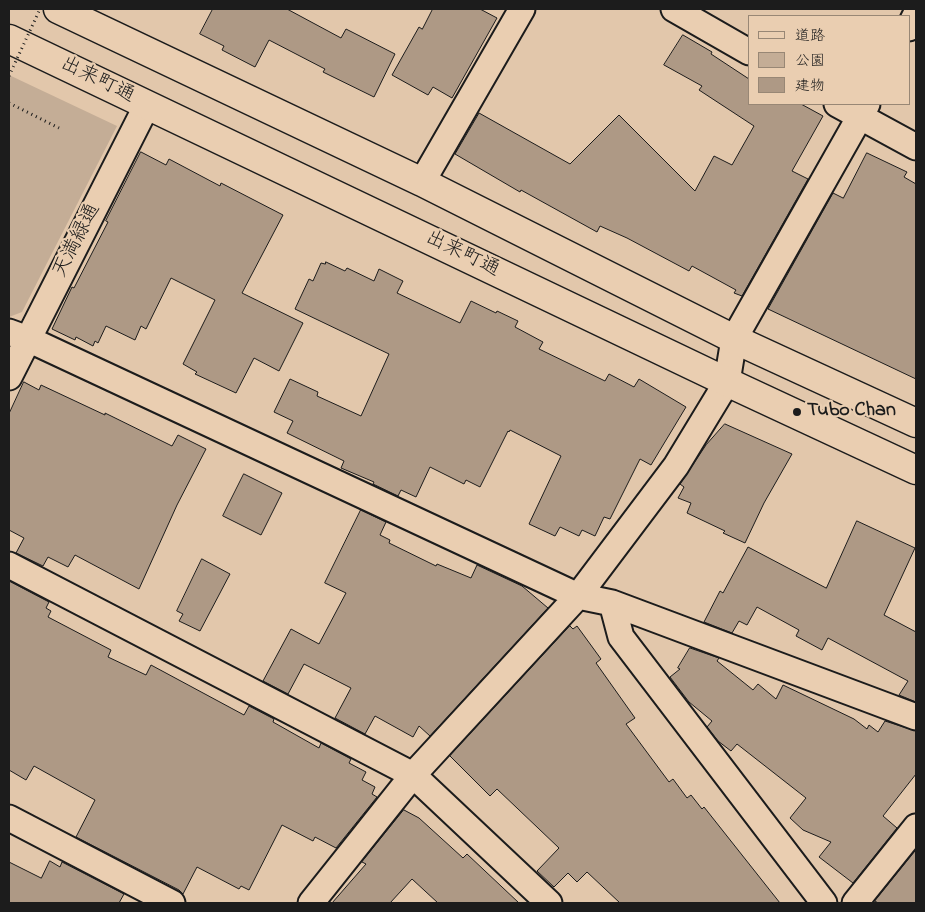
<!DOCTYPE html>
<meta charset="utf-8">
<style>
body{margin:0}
#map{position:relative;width:925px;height:912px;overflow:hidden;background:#e2c7ab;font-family:"Indie Flower","Klee One",sans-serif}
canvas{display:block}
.frame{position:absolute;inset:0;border:10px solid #1c1c1c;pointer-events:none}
.legend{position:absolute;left:748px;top:15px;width:162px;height:90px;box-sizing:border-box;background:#eaceb1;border:1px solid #988775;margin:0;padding:6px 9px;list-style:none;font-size:15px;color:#1c1c1c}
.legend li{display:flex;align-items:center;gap:10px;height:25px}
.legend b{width:25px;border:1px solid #988775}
</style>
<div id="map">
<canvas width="925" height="912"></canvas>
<div class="frame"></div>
<ul class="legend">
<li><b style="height:6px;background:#eaceb1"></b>道路</li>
<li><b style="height:14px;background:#c4ad96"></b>公園</li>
<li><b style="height:14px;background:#ae9985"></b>建物</li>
</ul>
</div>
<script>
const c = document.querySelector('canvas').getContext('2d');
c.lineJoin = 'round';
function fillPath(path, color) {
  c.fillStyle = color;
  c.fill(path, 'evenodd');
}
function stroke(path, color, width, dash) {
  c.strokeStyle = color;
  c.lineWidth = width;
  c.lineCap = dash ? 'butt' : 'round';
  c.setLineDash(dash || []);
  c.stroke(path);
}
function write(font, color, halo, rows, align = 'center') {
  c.font = font + ' "Indie Flower","Klee One",sans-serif';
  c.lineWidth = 4.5;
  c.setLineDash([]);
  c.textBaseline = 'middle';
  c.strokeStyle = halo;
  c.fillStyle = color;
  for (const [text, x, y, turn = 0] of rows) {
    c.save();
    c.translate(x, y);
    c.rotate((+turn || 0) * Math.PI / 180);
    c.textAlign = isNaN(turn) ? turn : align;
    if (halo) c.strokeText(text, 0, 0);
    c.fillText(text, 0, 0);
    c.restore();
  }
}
const green = new Path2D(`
 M9,75L117,126L22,312L9,317Z`);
const building = new Path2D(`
 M213,9H287L341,38L346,29L395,54L374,97L323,72L325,69L269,40L255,67L222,50L224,46L200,34Z
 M433,9H480L497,18L452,98L433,87L428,95L392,75L419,27L422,29Z
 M683,35L712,52L711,54L749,79V104H801L823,116L792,171L808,179L742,296L734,293L736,290L692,266L689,271L627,238L600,226L597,232L521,190L520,192L455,154L479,113L570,164L619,115L695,191L714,156L732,165L754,126L699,90L702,86L664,65Z
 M141,152L166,165L169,159L220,186L221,183L283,215L242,293L303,323L279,371L254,358L236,393L195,374L197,372L183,364L215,300L171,278L146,329L141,326L135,340L106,326L98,343L95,341L93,346L76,337L75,340L52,329L72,287L74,288L108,222L106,221Z
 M867,153L907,172L904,177L916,184V379L768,309L833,193L843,198Z
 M326,262L345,271L347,268L374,281L379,269L403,281L397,293L460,323L471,301L496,313L497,311L518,321L515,327L543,342L539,349L605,381L609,374L634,387L639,379L686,407L651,465L640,459L610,519L604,517L595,536L582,530L579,536L560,527L555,536L529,524L561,456L510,430L509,432L508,431L480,487L466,480L464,484L430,467L416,497L401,490L398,496L373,484L374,482L341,468L344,461L287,433L293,421L274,412L290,379L318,392L317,396L361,416L389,354L295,309L309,279L313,281L321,263L325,264Z
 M24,382L39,390L41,385L105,415V413L172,446L178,435L206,449L177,505L139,589L75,555L68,567L48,557L43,566L16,553L24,538L9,530V414Z
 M725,424L792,454L764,503L745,543L723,533L725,531L687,513L691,503L678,498L684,487L680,484L706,445Z
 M244,474L282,493L261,535L223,516Z
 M361,510L386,522L380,535L390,540L389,543L436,566L437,564L471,578L477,565L522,586L548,608L430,736L419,726L413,737L375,716L365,734L335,718L351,688L304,664L288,694L263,681L291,629L319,644L346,593L325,583Z
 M857,521L915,548L884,615L916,632V702L899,695L908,681L828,638L822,650L796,636L799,630L757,607L747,625L739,621L732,633L704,622L720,591L723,593L748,547L826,588Z
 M202,559L230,574L200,631L179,621L183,614L177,611Z
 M9,581L49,602L46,608L51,611L48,617L111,650L108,657L146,675L151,665L244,715L249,706L274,719L273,722L319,748L321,743L351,759L349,763L366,772L362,780L375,787L372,794L377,797L336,848L315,837L313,841L282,825L249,890L241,886L239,889L197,867L183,894L179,890L76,837L95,800L34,766L26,780L9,770Z
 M570,626L573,629L577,626L601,659L596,663L635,718L626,724L669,782L673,779L687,798L691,795L702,809L704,807L780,903H620L587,872L577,882L568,873L554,887L537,871L559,848L497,789L490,796L450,756Z
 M690,648L719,658L717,661L753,690L758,684L776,699L783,685L854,719L867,729L869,725L878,732L885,721L916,731V774L883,816L897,828L853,883L819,857L831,842L803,830L790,818L806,798L737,744L731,751L718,741L707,727L712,721L689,702L670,677L680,669L678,668Z
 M404,810L419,818L463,858L467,854L519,903H438L412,879L390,903H332L366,864L362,862Z
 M916,850V903H878L875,901Z
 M50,861L60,867L62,862L124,894L119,903H9V862L41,878Z`);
const path = new Path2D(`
 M9,103L59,128`);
const street = new Path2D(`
 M674,9L749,52
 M909,28L916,14
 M837,104L916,147
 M422,182L522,9
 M9,332L28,339L578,596L612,603L916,717
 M9,377L147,105
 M9,565L413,775L549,903
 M612,603L621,637L824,903
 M9,818L172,903
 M311,903L413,775L578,596L676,466L727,382L734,339L867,104
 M855,903L916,827`);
const secondary = new Path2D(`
 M58,9L422,182L734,339L916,423
 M9,39L727,382L916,470`);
const pathBridge = new Path2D(`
 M9,76L40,9`);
const markers = [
 [797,412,5,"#1c1c1c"]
];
const streetNames = [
 ["出来町通",97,81,26],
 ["天満緑通",78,241,-63],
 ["出来町通",462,255,26]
];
const poiNames = [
 ["Tubo Chan",807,412]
];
fillPath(green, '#c4ad96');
fillPath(building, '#ae9985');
stroke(building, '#1c1c1c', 1);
stroke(street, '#1c1c1c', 29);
stroke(secondary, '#1c1c1c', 31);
stroke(path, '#1c1c1c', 3, [1, 4]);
stroke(street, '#eaceb1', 25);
stroke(secondary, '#eaceb1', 28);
stroke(pathBridge, '#1c1c1c', 3, [1, 4]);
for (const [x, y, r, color] of markers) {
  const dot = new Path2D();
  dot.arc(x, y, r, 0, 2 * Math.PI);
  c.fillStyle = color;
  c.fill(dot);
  stroke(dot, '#eaceb1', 2);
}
write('20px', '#1c1c1c', '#eaceb1', streetNames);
write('bold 20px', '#1c1c1c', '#eaceb1', poiNames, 'left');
</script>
